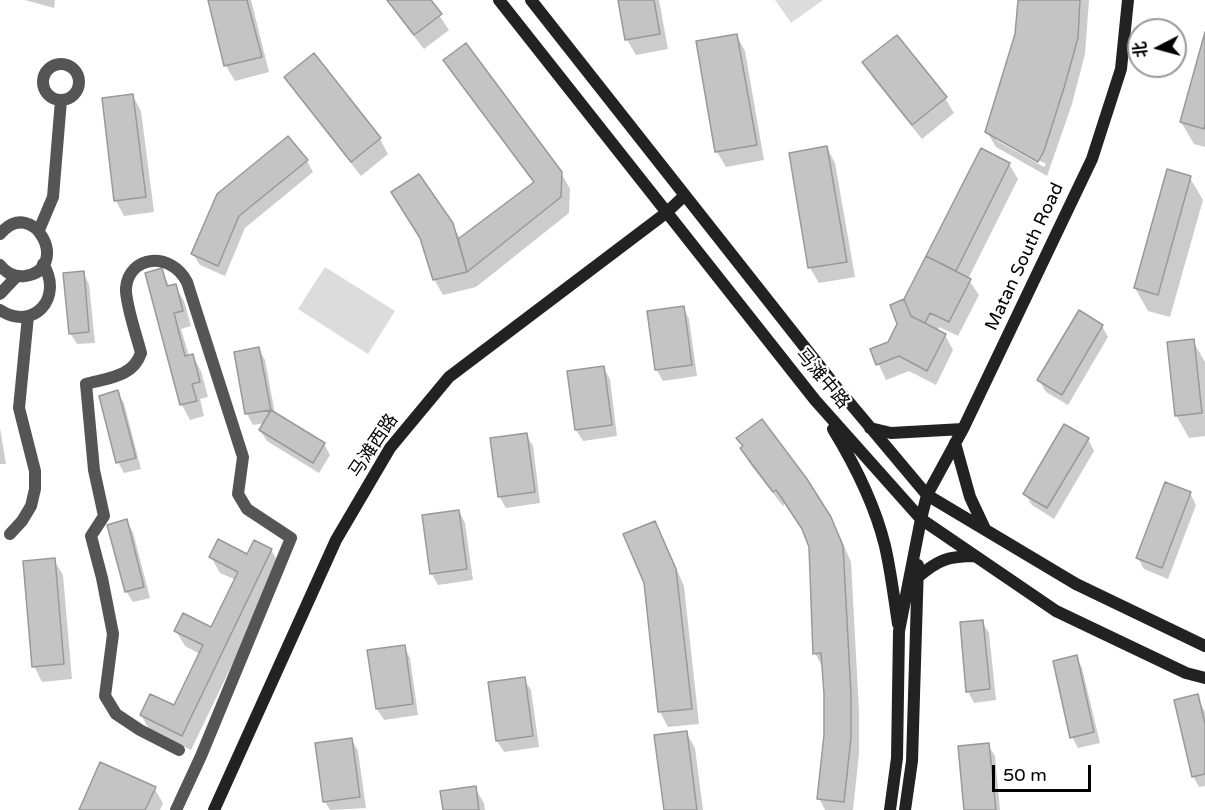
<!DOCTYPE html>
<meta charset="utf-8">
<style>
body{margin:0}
#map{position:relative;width:1205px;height:810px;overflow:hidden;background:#fff;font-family:"Varela Round","Noto Sans SC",sans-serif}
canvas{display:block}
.north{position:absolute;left:1127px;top:18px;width:60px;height:60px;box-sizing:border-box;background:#fff;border:2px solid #999;border-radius:50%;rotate:264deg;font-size:16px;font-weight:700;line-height:24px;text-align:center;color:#000}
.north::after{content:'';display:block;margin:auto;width:21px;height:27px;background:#000;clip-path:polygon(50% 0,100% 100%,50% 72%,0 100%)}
.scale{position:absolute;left:992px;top:765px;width:99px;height:27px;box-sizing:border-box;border:3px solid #000;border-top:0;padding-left:8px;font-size:18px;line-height:21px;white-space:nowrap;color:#000;-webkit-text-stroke:4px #fff;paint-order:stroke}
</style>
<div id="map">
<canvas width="1205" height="810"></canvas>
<div class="north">北</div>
<div class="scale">50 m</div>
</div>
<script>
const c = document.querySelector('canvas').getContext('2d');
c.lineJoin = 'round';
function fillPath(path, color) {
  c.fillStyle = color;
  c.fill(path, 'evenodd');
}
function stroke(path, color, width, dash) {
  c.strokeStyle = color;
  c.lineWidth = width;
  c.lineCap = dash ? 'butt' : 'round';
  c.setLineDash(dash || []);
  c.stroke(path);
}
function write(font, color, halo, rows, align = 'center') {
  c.font = font + ' "Varela Round","Noto Sans SC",sans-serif';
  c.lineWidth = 4.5;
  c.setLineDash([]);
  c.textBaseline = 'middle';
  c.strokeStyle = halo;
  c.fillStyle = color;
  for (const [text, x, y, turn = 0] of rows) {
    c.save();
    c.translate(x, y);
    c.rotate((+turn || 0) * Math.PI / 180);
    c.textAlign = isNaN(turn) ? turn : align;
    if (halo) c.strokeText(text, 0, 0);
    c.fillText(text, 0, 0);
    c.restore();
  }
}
const green = new Path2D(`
 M775,0H823L791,23Z
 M325,267L395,311L368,354L298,309Z`);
const shadow = new Path2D(`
 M25,0H55L54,8Z
 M209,0H251L269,72L235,81L226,66Z
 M386,0H429L449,30L424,49Z
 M620,0H659L668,49L636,55L627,40Z
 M1019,0H1089L1085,54L1072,104L1047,176L996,147L987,132L1017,34ZM996,136L1046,164L1044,167L996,140Z
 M737,36L745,51L764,160L726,167L717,152L698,42Z
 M1205,38V147L1194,144L1181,122Z
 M314,55L380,139L388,154L361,176L295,92L286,77Z
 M445,60L561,173L570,189L569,213L476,287L443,295L434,279L452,224L460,238L534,183L454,75Z
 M864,63L945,98L954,113L922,139L873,78Z
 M133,96L141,111L154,212L124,216L116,201Z
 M827,148L835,163L855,277L819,283L810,268L790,154Z
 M981,150L1009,164L1018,179L968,279L979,295L958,336L939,327L937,331L945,335L953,350L936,385L909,371L886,380L872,350L890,343L899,324L905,301Z
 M307,161L313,172L245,228L225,276L200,265L193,254L218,195Z
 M1190,178L1203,200L1170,317L1148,311L1135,288Z
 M161,270L170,287L175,286L184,301L191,326L181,329L189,356L192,355L201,371L208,397L200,399L204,416L190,420L182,405L147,274Z
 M83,273L89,284L95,343L77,344L70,333Z
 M683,307L689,319L697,376L663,381L656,369Z
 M1102,326L1108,337L1068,405L1046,392L1039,380Z
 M1193,341L1205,362V436L1189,438L1176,415Z
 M259,349L265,360L275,414L324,444L330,455L319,473L267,441L260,430L265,423L253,425L247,414L235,353Z
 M603,367L610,379L617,436L583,441L576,430Z
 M117,392L124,403L141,469L124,473L118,462Z
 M0,428L6,464H0Z
 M526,434L533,446L540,503L506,508L499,496Z
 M738,438L830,518L839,534L851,562L859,711V754L853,810H825L819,798L825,735L823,668L815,653L810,547L805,534L785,504L783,506L750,464L741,449L743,447Z
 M1088,439L1094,451L1054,519L1032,505L1025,494Z
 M1190,493L1196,505L1168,579L1144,569L1138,558Z
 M459,511L465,523L473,580L438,585L432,574Z
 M126,521L133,532L150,598L133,602L126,591Z
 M655,523L663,538L684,586L699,724L668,727L660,712Z
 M271,550L280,565L191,750L150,731L141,715L174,707L200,654L185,646L176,631L212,629L236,580L220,573L211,557L248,556Z
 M54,560L63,575L72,679L42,682L34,666Z
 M982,622L989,633L996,700L974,703L968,691Z
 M404,647L410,658L418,715L384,720L377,709L369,652Z
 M1076,657L1082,668L1100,743L1078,748L1072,737Z
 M524,679L531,690L539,747L504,752L497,741Z
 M1197,696L1205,712V786L1199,787L1193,776Z
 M686,732L695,748L703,810H665Z
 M352,740L358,751L366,808L330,810L325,802L317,745Z
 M988,745L995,756L1000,810H966Z
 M154,788L163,803L160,810H80Z
 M475,788L484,803L485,810H445Z`);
const building = new Path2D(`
 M208,0H247L262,57L224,66Z
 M387,0H431L442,14L414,35Z
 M618,0H654L660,34L625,40Z
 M1018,0H1080L1078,38L1064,88L1044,151L1038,162L985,132L1015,34Z
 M1205,32V124L1204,129L1180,122Z
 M737,34L757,145L715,152L696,41Z
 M897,35L947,97L912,125L862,62Z
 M466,43L562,172L561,197L467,272L458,239L534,182L443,60Z
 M314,53L381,138L351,162L284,77Z
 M133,94L146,197L114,201L102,98Z
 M288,136L308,160L239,216L218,266L191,254L217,194Z
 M827,146L847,262L808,268L789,153Z
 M981,148L1010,163L956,271L926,256Z
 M1167,169L1191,176L1158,295L1134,288Z
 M419,174L453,223L467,272L433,280L420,238L391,192Z
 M926,256L971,279L949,322L930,313L925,323L911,316L904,299Z
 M162,268L167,286L176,284L183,311L174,313L185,356L193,354L200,382L192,384L197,401L180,405L145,273Z
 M84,271L89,332L69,334L63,273Z
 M904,299L911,316L946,334L927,371L899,356L876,365L870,349L888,342L897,324L890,305Z
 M684,306L692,365L655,370L647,311Z
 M1079,310L1103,325L1062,395L1037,380Z
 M1194,339L1202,413L1175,416L1167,342Z
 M259,347L271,410L245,414L234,352Z
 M604,366L612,425L575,430L567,371Z
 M118,390L136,458L116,463L99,396Z
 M271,410L325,443L313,463L259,430Z
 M762,419L807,479L831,517L843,546L851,694V738L844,802L817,799L824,735V694L821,653L813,654L809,547L802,529L781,497L776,490L773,492L740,448L743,446L736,438Z
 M1064,424L1089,438L1047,508L1023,494Z
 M527,433L535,492L498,497L490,438Z
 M1165,482L1191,492L1162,568L1136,558Z
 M459,510L467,569L430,574L422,515Z
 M127,519L144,587L125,592L107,525Z
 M655,521L676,569L692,709L658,712L644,583L623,534Z
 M218,539L247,554L254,540L272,549L182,736L140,715L150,694L174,705L203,645L174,631L183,613L211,627L238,572L209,557Z
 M55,558L64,664L32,667L23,561Z
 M983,620L990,689L966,692L960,622Z
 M405,645L413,704L376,709L367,650Z
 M1077,655L1094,732L1070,738L1053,661Z
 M525,677L533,736L496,741L488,682Z
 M1198,694L1205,724V774L1192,777L1174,700Z
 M687,731L697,810H664L654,735Z
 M352,738L360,797L323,802L315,743Z
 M989,743L996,810H964L958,746Z
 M100,762L156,787L145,810H79Z
 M476,786L479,810H443L440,791Z`);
const minor = new Path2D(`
 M43 82a18 18 0 1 1 36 0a18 18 0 1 1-36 0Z
 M39,230L53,197L61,100
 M0,234C34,194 72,270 25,276C15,277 6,273 0,265
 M0,294L17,276
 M0,310C34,332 64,297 43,264
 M10,534L22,521L31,506L35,489V471L19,408L28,316
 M176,810L201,756L291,538L247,509L238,494L243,457L187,282C171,251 129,255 126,288C125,303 137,337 141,353C133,377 108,378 86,384L94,470L104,516L91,536L102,578L113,634L105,696L116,714L140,730L179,750`);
const secondary = new Path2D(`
 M499,0L815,400L921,519L1056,611L1186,673L1205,678
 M531,0L833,383L927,495L1076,584L1205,646
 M870,428L891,433L963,429
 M833,429C855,465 875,505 885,546C891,572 894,598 898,624
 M955,443L970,497L985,529
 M918,577C938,560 948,556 975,556
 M214,810L336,540L390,448L449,377L666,213L684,196
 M890,810L897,758L899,631L921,519L927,495L963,429L1092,159L1121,69L1128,0
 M905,810L912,761L918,565`);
const streetNames = [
 ["Matan South Road",1025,257,-65],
 ["马滩中路",822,379,50],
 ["马滩西路",374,446,-56]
];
fillPath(green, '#dcdcdc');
fillPath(shadow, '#0003');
fillPath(building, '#c4c4c4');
stroke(building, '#999', 1.5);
stroke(minor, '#555', 12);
stroke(secondary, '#222', 12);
write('18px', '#000', '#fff', streetNames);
</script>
